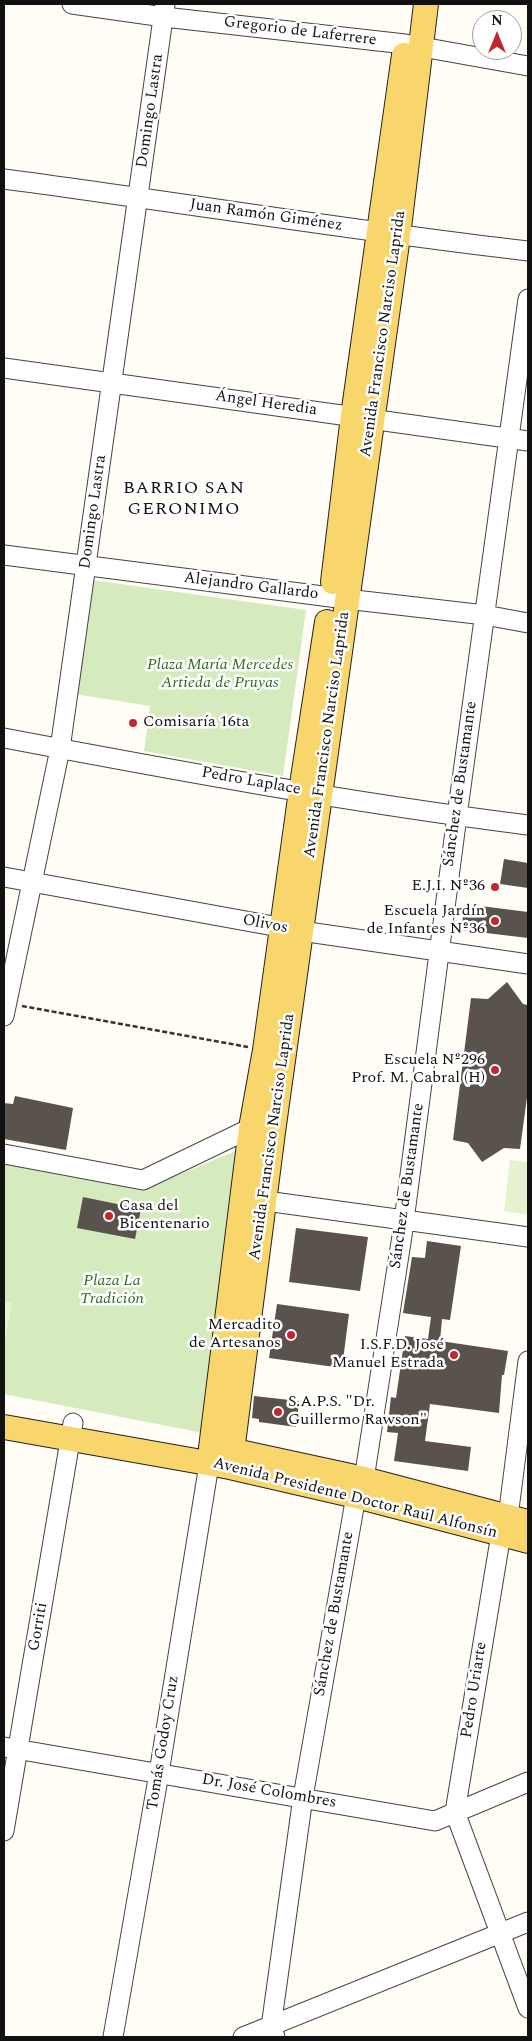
<!DOCTYPE html>
<meta charset="utf-8">
<style>
body{margin:0}
#map{position:relative;width:532px;height:2041px;overflow:hidden;background:#fffdf5;font-family:Spectral,serif}
canvas{display:block}
.frame{position:absolute;inset:0;border:5px solid #111;pointer-events:none}
.north{position:absolute;left:472px;top:10px;width:50px;height:50px;box-sizing:border-box;background:#fff;border:1px solid #a0a0a0;border-radius:50%;rotate:0deg;font-size:14px;font-weight:700;line-height:20px;text-align:center;color:#111}
.north::after{content:'';display:block;margin:auto;width:18px;height:22px;background:#c4262e;clip-path:polygon(50% 0,100% 100%,50% 72%,0 100%)}
</style>
<div id="map">
<canvas width="532" height="2041"></canvas>
<div class="frame"></div>
<div class="north">N</div>
</div>
<script>
const c = document.querySelector('canvas').getContext('2d');
c.lineJoin = 'round';
function fillPath(path, color) {
  c.fillStyle = color;
  c.fill(path, 'evenodd');
}
function stroke(path, color, width, dash) {
  c.strokeStyle = color;
  c.lineWidth = width;
  c.lineCap = dash ? 'butt' : 'round';
  c.setLineDash(dash || []);
  c.stroke(path);
}
function write(font, color, halo, rows, align = 'center') {
  c.font = font + ' Spectral,serif';
  c.lineWidth = 5;
  c.setLineDash([]);
  c.textBaseline = 'middle';
  c.strokeStyle = halo;
  c.fillStyle = color;
  for (const [text, x, y, turn = 0] of rows) {
    c.save();
    c.translate(x, y);
    c.rotate((+turn || 0) * Math.PI / 180);
    c.textAlign = isNaN(turn) ? turn : align;
    if (halo) c.strokeText(text, 0, 0);
    c.fillText(text, 0, 0);
    c.restore();
  }
}
const green = new Path2D(`
 M92,580L306,610L283,776L144,751L150,706L75,694Z
 M236,1151L203,1433L4,1394V1163L146,1188Z`);
const pitch = new Path2D(`
 M510,1160L528,1162V1215L504,1211Z
 M4,1301L12,1303L4,1345Z`);
const building = new Path2D(`
 M504,859L528,863V888L500,884Z
 M465,904L528,912V938L461,930Z
 M507,982L523,1004L528,1005V1090L520,1149L504,1148L482,1162L468,1143L453,1140L471,998L488,999Z
 M15,1096L73,1108L66,1150L4,1139V1103L13,1104Z
 M83,1197L141,1209L135,1239L77,1228Z
 M296,1228L368,1237L360,1291L289,1282Z
 M427,1241L461,1246L450,1320L442,1319L440,1341L508,1351L504,1375H502L499,1413L430,1404L425,1441L471,1447L468,1471L394,1461L398,1433L387,1432L391,1397L396,1398L405,1336L428,1339L431,1317L403,1313L412,1257L425,1258Z
 M277,1304L349,1314L342,1368L269,1358Z
 M254,1396L299,1401L296,1427L259,1422V1419L252,1418Z`);
const path = new Path2D(`
 M22,1006L248,1047`);
const minor = new Path2D(`
 M72,4L164,17L405,44L528,66
 M4,179C179,202 353,231 528,251
 M4,368L528,441
 M4,555L346,599L485,615L528,623
 M4,738C178,771 353,803 528,825
 M4,877L301,931L528,964
 M4,1016L60,749L165,4
 M4,1154L143,1180L251,1128L262,1130
 M251,1199L528,1237
 M528,1361L508,1517L501,1534L455,1812L528,2008
 M4,1747L435,1821L528,1782
 M4,1831L73,1423
 M113,2037L159,1773L211,1452
 M243,2037L528,1922
 M275,2037L271,2027L303,1797L356,1496L364,1479L402,1236L457,816L528,299`);
const major = new Path2D(`
 M333,582L353,416L404,55
 M4,1427L230,1467L356,1496L528,1541
 M211,1448L251,1128L265,1050L301,791L327,622
 M230,1450L364,1479L528,1522
 M230,1467L273,1132L398,236L426,4`);
const markers = [
 [133,723,5,"#c4262e"],
 [495,887,5,"#c4262e"],
 [495,921,5,"#c4262e"],
 [495,1070,5,"#c4262e"],
 [109,1216,5,"#c4262e"],
 [291,1335,5,"#c4262e"],
 [454,1355,5,"#c4262e"],
 [278,1412,5,"#c4262e"]
];
const streetNames = [
 ["Gregorio de Laferrere",300,32,7],
 ["Domingo Lastra",151,111,-82],
 ["Juan Ramón Giménez",266,216,8],
 ["Avenida Francisco Narciso Laprida",384,334,-82],
 ["Ángel Heredia",266,404,8],
 ["Domingo Lastra",94,512,-82],
 ["Alejandro Gallardo",251,587,7],
 ["Avenida Francisco Narciso Laprida",328,735,-82],
 ["Pedro Laplace",251,782,10],
 ["Sánchez de Bustamante",461,784,-82],
 ["Olivos",265,925,11],
 ["Avenida Francisco Narciso Laprida",273,1137,-82],
 ["Sánchez de Bustamante",408,1186,-82],
 ["Avenida Presidente Doctor Raúl Alfonsín",355,1499,14],
 ["Sánchez de Bustamante",335,1614,-80],
 ["Gorriti",39,1627,-80],
 ["Pedro Uriarte",475,1690,-81],
 ["Tomás Godoy Cruz",164,1743,-81],
 ["Dr. José Colombres",269,1792,10]
];
const parkNames = [
 ["Plaza María Mercedes",220,666],
 ["Artieda de Pruyas",220,684],
 ["Plaza La",112,1282],
 ["Tradición",112,1300]
];
const poiNames = [
 ["Comisaría 16ta",143,723,"left"],
 ["E.J.I. Nº36",485,887],
 ["Escuela Jardín",485,912],
 ["de Infantes Nº36",485,930],
 ["Escuela Nº296",485,1061],
 ["Prof. M. Cabral (H)",485,1079],
 ["Casa del",119,1207,"left"],
 ["Bicentenario",119,1225,"left"],
 ["Mercadito",281,1326],
 ["de Artesanos",281,1344],
 ["I.S.F.D. José",444,1346],
 ["Manuel Estrada",444,1364],
 ["S.A.P.S. \"Dr.",288,1403,"left"],
 ["Guillermo Rawson\"",288,1421,"left"]
];
const neighbourhoodNames = [
 ["BARRIO SAN",184,489],
 ["GERONIMO",184,510]
];
fillPath(green, '#d5ebbd');
fillPath(pitch, '#e6f2cf');
fillPath(building, '#5a524d');
stroke(minor, '#444', 21);
stroke(major, '#222', 26);
stroke(path, '#333', 2.5, [5, 2.5]);
stroke(minor, '#fff', 19);
stroke(major, '#f9d66b', 24);
for (const [x, y, r, color] of markers) {
  const dot = new Path2D();
  dot.arc(x, y, r, 0, 2 * Math.PI);
  c.fillStyle = color;
  c.fill(dot);
  stroke(dot, '#fff', 2);
}
write('16px', '#111', '#fff', streetNames);
write('italic 16px', '#2f6b1f', '#fff', parkNames);
write('16px', '#111', '#fff', poiNames, 'right');
c.letterSpacing = '1px';
write('18px', '#111', '#fff', neighbourhoodNames);
c.letterSpacing = '0px';
</script>
